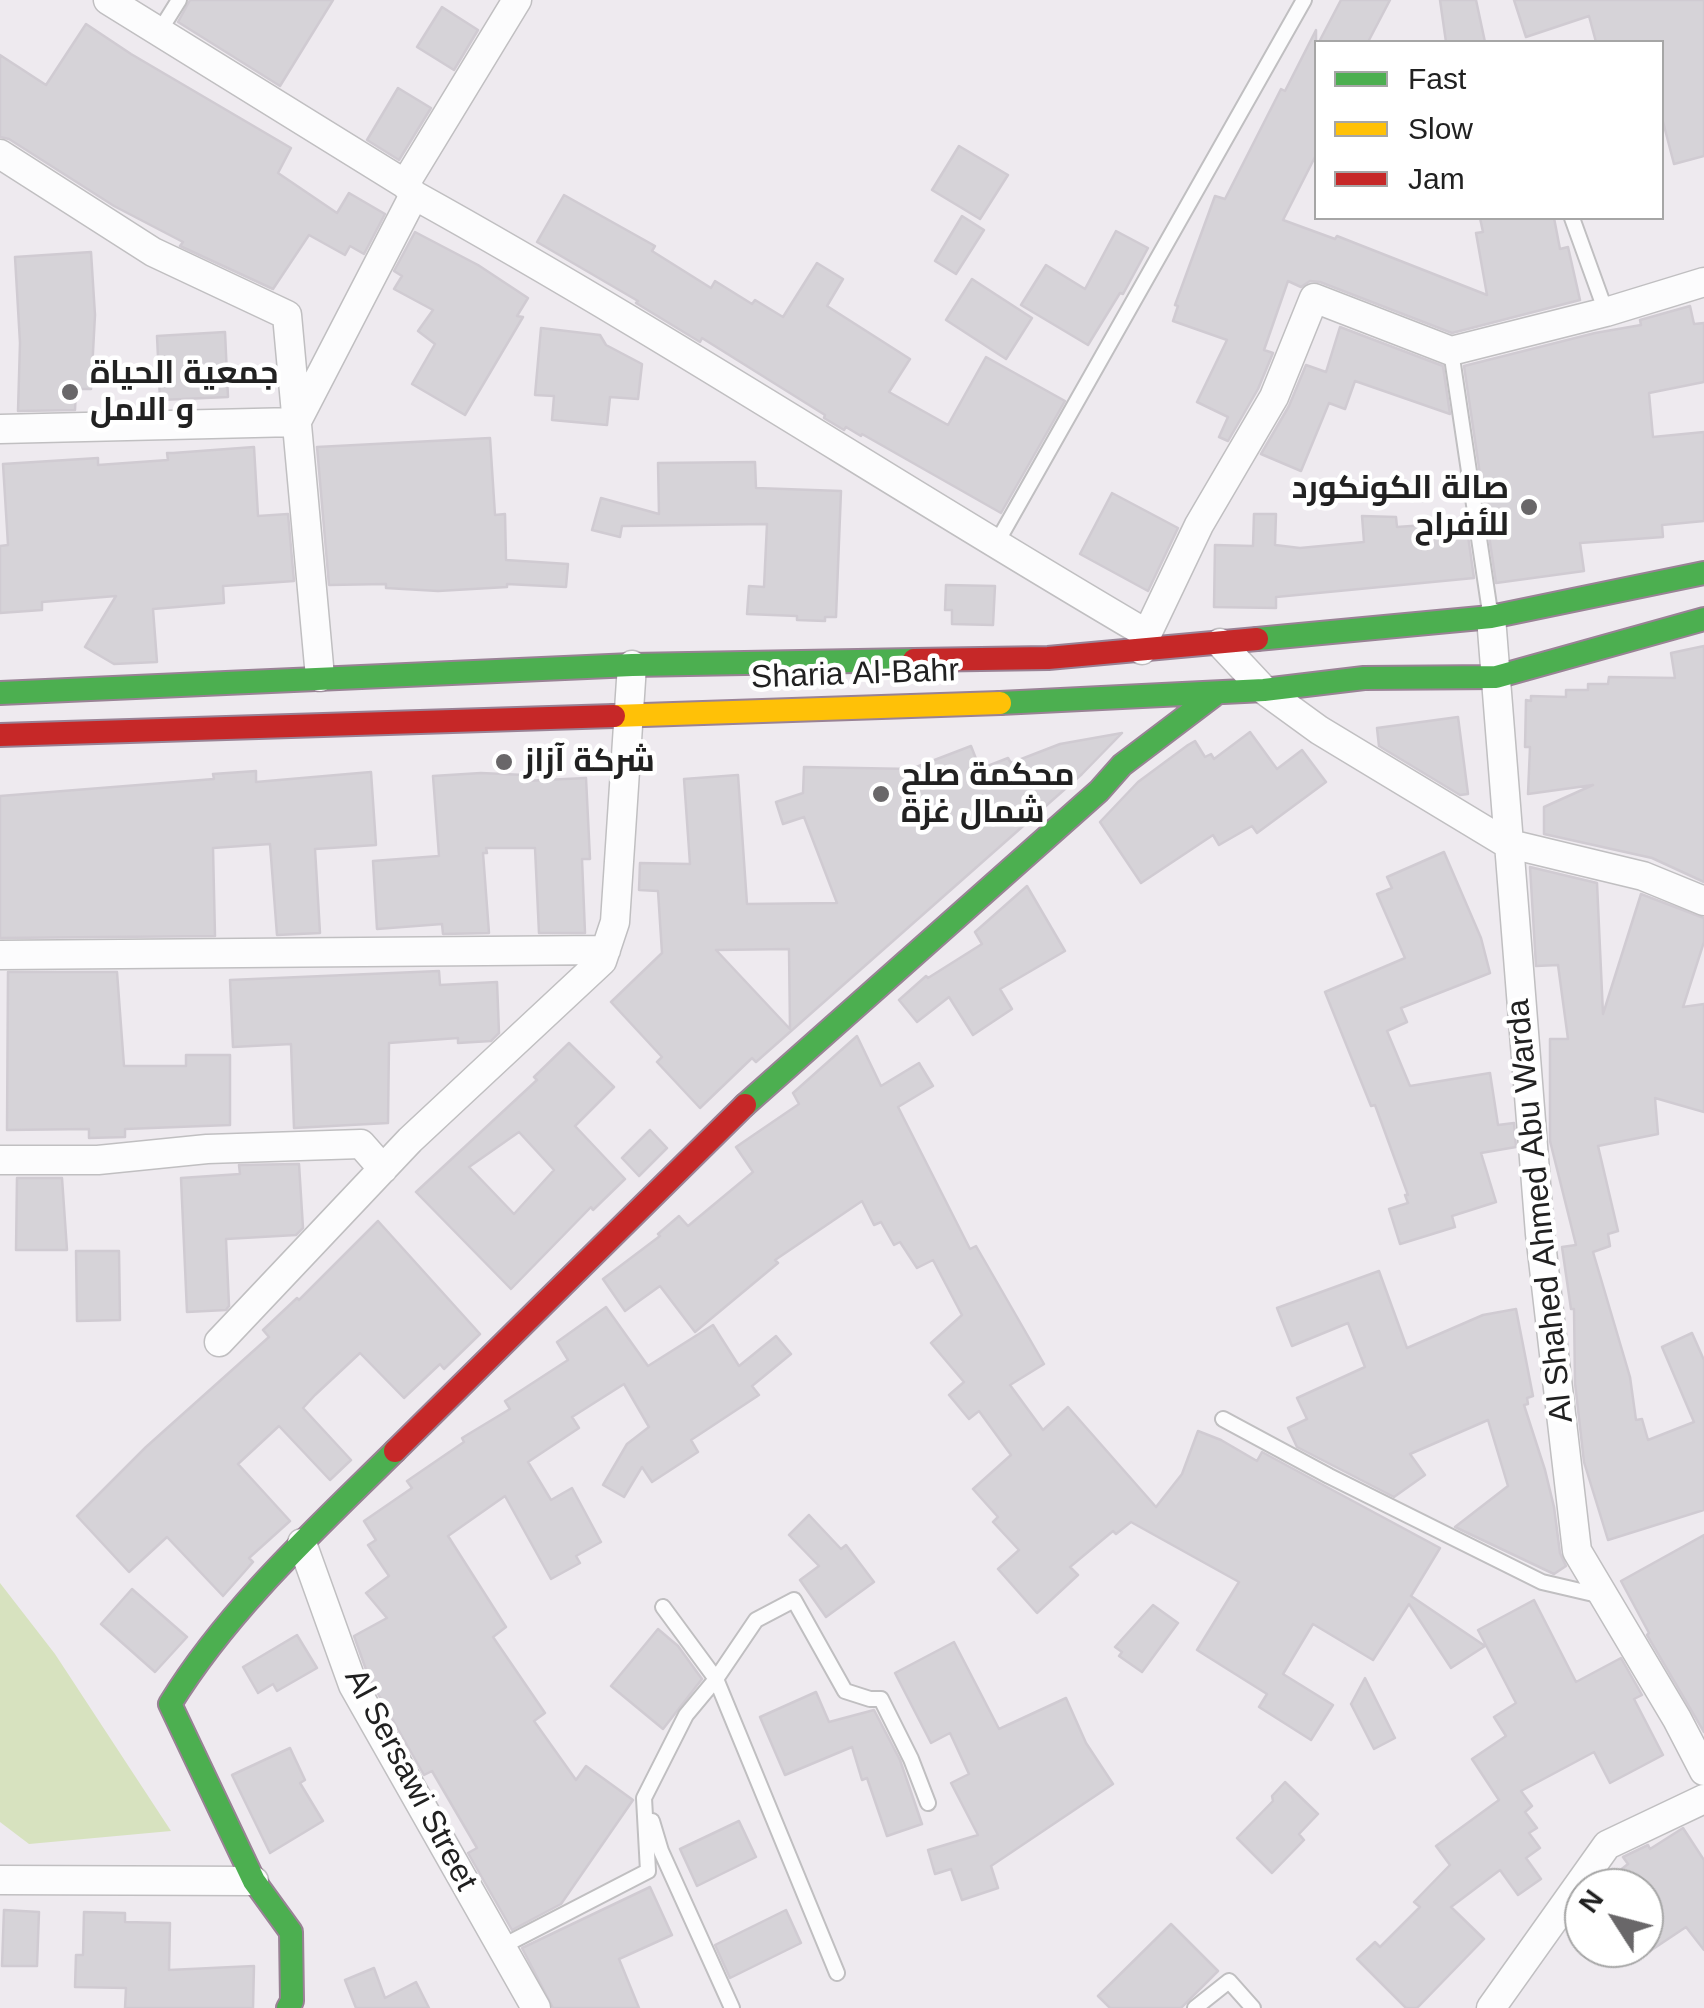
<!DOCTYPE html>
<meta charset="utf-8">
<style>
body{margin:0}
#map{position:relative;width:1704px;height:2008px;overflow:hidden;background:#eeeaef;font-family:Helvetica,sans-serif}
canvas{display:block}
.legend{position:absolute;left:1314px;top:40px;width:350px;height:180px;box-sizing:border-box;background:#fff;border:2px solid #a6a6a6;margin:0;padding:12px 18px;list-style:none;font-size:30px;color:#212121}
.legend li{display:flex;align-items:center;gap:20px;height:50px}
.legend b{width:50px;border:2px solid #a6a6a6}
.north{position:absolute;left:1564px;top:1868px;width:100px;height:100px;box-sizing:border-box;background:#fff;border:2px solid #a6a6a6;border-radius:50%;rotate:306deg;font-size:28px;font-weight:700;line-height:40px;text-align:center;color:#212121}
.north::after{content:'';display:block;margin:auto;width:35px;height:45px;background:#696769;clip-path:polygon(50% 0,100% 100%,50% 72%,0 100%)}
</style>
<div id="map">
<canvas width="1704" height="2008"></canvas>
<ul class="legend">
<li><b style="height:12px;background:#4caf50"></b>Fast</li>
<li><b style="height:12px;background:#ffc107"></b>Slow</li>
<li><b style="height:12px;background:#c62828"></b>Jam</li>
</ul>
<div class="north">N</div>
</div>
<script>
const c = document.querySelector('canvas').getContext('2d');
c.lineJoin = 'round';
function fillPath(path, color) {
  c.fillStyle = color;
  c.fill(path, 'evenodd');
}
function stroke(path, color, width, dash) {
  c.strokeStyle = color;
  c.lineWidth = width;
  c.lineCap = dash ? 'butt' : 'round';
  c.setLineDash(dash || []);
  c.stroke(path);
}
function write(font, color, halo, rows, align = 'center') {
  c.font = font + ' Helvetica,Cairo,sans-serif';
  c.lineWidth = 9;
  c.setLineDash([]);
  c.textBaseline = 'middle';
  c.strokeStyle = halo;
  c.fillStyle = color;
  for (const [text, x, y, turn = 0] of rows) {
    c.save();
    c.translate(x, y);
    c.rotate((+turn || 0) * Math.PI / 180);
    c.textAlign = isNaN(turn) ? turn : align;
    if (halo) c.strokeText(text, 0, 0);
    c.fillText(text, 0, 0);
    c.restore();
  }
}
const water = new Path2D(`
 M0,1583L55,1654L171,1831L29,1844L0,1822Z`);
const building = new Path2D(`
 M190,0H333L280,86L178,22Z
 M1341,0H1390L1368,42H1319Z
 M1440,0H1476L1485,42H1446Z
 M1514,0H1704V156L1674,164L1662,118V42H1596L1589,16L1526,37Z
 M442,7L478,30L454,70L417,47Z
 M86,24L131,54L291,148L278,173L337,213L349,193L385,214L364,254L350,246L345,255L309,235L273,289L180,246L183,242L114,206L9,139L0,137V55L46,85Z
 M1316,30V155L1283,220L1335,239L1337,236L1487,295L1476,233L1483,232L1480,218H1554L1560,249L1568,247L1580,300L1452,333L1320,282L1310,281L1301,287L1288,281L1264,350L1273,353L1258,389L1228,441L1219,437L1228,417L1197,402L1227,340L1173,321L1178,306L1175,305L1215,196L1225,199L1281,89L1285,91Z
 M398,88L431,108L399,160L367,140Z
 M959,146L1008,175L980,219L932,190Z
 M564,195L655,246L652,251L711,288L715,281L752,304L755,300L783,317L817,263L843,279L827,306L910,359L889,392L948,425L986,357L1065,401L1001,513L862,434L861,436L846,427L844,430L824,418L825,415L702,338L700,342L636,303L638,301L537,242Z
 M962,216L984,230L956,274L935,261Z
 M1116,231L1148,248L1123,294L1120,293L1088,345L1021,305L1046,265L1085,289Z
 M415,232L478,265L528,298L517,316L523,317L465,415L412,384L435,344L418,331L433,310L394,289L402,276L394,271Z
 M91,252L95,315L91,389H76L75,410L18,411L20,343L15,257Z
 M972,279L1032,318L1006,359L946,320Z
 M1690,306L1694,324L1704,323V382L1649,393L1653,437L1704,432V521L1662,525L1663,537L1580,543L1584,571L1496,583L1464,366L1595,333L1641,325L1640,320Z
 M1340,327L1443,366L1450,414L1355,381L1345,409L1329,403L1301,471L1261,454L1289,406L1306,365L1326,372Z
 M541,328L600,335L606,345L642,364L638,399L610,397L607,425L552,420L554,396L535,395Z
 M225,332L228,397L160,400L157,336Z
 M490,438L495,515L505,514L506,560L568,564L566,587L507,584V587L438,591L386,588V584L329,585L317,447Z
 M254,447L258,516L288,514L294,581L223,586L224,603L153,609L157,662L114,664L85,647L116,596L42,602V610L0,613V546L8,545L3,464L98,458V465L168,460L167,453H173Z
 M755,462L756,488L841,491L836,617H825V621L797,620V616L747,614L749,586L764,587L767,524L622,526L620,537L592,530L601,498L659,514L658,463Z
 M1112,493L1178,528L1148,591L1080,554Z
 M1254,514H1276L1275,545L1300,548L1364,542L1362,516L1396,517L1397,527L1466,522L1474,578L1276,597V608L1214,607L1215,545L1253,546Z
 M946,585L995,586L993,625L952,624V610H945Z
 M1704,646V882L1652,858L1544,834V807L1593,785L1528,794L1530,747H1525L1526,700L1531,701V696L1566,697V690H1588V684H1608L1609,677L1675,678L1671,653Z
 M1458,717L1468,794L1460,795L1379,746L1377,728Z
 M1250,732L1277,769L1302,750L1326,782L1257,833L1252,826L1219,845L1213,835L1141,883L1100,822L1138,782L1188,745L1195,741L1205,757L1211,754L1214,759Z
 M1122,733L1082,774L756,1062L752,1058L700,1108L657,1062L662,1057L611,1002L662,953L658,891L639,890L640,863L690,864L684,779L738,775L747,904L837,903L804,817L783,824L776,802L803,793L804,767L911,769L971,746L980,769L1008,758L1011,763L1060,744ZM789,949L790,1029L716,950Z
 M256,771V782L371,772L376,845L315,849L320,933L277,935L270,844L213,848L215,936L0,938V796L214,779L213,774Z
 M481,773L525,775V781L586,778L590,859H582L585,933H539L535,848H486L487,853H483L489,933L443,934L442,924L377,929L373,861L439,856L433,776Z
 M1444,852L1481,938L1490,973L1401,1008L1407,1022L1387,1031L1410,1086L1490,1073L1498,1125L1514,1123L1516,1147L1481,1153L1496,1202L1452,1216L1455,1227L1400,1244L1389,1209L1408,1203L1405,1195H1408L1375,1105L1371,1106L1325,992L1405,958L1377,894L1392,888L1387,877Z
 M1530,867L1597,883L1603,1014L1641,894L1704,918V942L1683,1007L1704,1004V1112L1655,1098L1658,1134L1598,1146L1618,1231L1608,1234L1610,1246L1593,1252L1630,1377L1636,1420L1642,1419L1648,1440L1694,1422L1662,1347L1692,1333L1704,1360V1510L1608,1540L1584,1462L1575,1383L1574,1309H1571L1562,1247L1576,1245L1550,1141V1039H1568L1558,965L1536,966Z
 M1027,886L1065,951L1000,989L1012,1009L973,1035L949,997L917,1022L899,1000L926,976L928,978L982,944L975,932Z
 M439,971L440,985L497,982L499,1033L491,1041L458,1043V1038L389,1043L388,1123L294,1128L291,1044L233,1047L230,980Z
 M8,972H117L124,1066H186V1055H230V1125L125,1129V1137L89,1138V1129L7,1130Z
 M857,1036L881,1086L919,1063L933,1086L898,1107L970,1249L976,1246L1044,1364L1010,1385L1043,1430L1068,1407L1156,1507L1182,1474L1198,1431L1221,1440L1257,1461L1262,1452L1440,1548L1411,1596L1485,1646L1451,1668L1409,1604L1373,1660L1313,1624L1283,1674L1333,1705L1311,1740L1259,1707L1267,1694L1197,1650L1239,1582L1131,1522L1116,1534L1113,1531L1070,1567L1078,1575L1037,1613L998,1569L1019,1550L993,1522L998,1517L973,1489L1011,1455L979,1411L969,1419L949,1395L964,1382L931,1343L962,1315L933,1260L917,1268L900,1242L894,1245L881,1222L874,1225L862,1201L775,1260L778,1263L695,1332L660,1286L625,1311L603,1279L660,1236L658,1234L679,1216L688,1226L753,1172L736,1147L799,1104L793,1093Z
 M569,1043L614,1087L575,1126L625,1179L593,1210L591,1207L511,1289L416,1192L537,1080L534,1077ZM519,1132L554,1170L514,1214L469,1167Z
 M650,1130L667,1148L639,1176L622,1158Z
 M299,1164L303,1228L296,1235L226,1239L229,1306L226,1310L187,1312L181,1178L240,1174L239,1165Z
 M17,1178H62L67,1250H16Z
 M378,1221L480,1334L444,1369L440,1364L404,1398L360,1353L315,1395L303,1408L351,1460L330,1480L279,1426L238,1464L290,1521L249,1558L253,1562L223,1596L167,1537L129,1572L77,1516L146,1447L269,1337L263,1330L297,1298L299,1300Z
 M76,1251H119L120,1320L77,1321Z
 M1379,1271L1407,1348L1483,1315L1516,1309L1533,1396L1527,1398L1528,1404L1524,1405L1545,1470L1554,1507L1560,1553L1566,1566L1554,1574L1455,1527L1508,1486L1488,1420L1410,1454L1425,1475L1394,1497L1297,1447L1288,1428L1307,1419L1297,1398L1365,1367L1348,1323L1292,1346L1277,1308Z
 M606,1307L648,1366L713,1325L739,1366L776,1336L791,1354L752,1386L759,1395L691,1440L698,1452L652,1482L642,1467L624,1497L603,1485L627,1444L649,1427L624,1384L572,1417L579,1428L528,1462L551,1500L572,1488L601,1542L576,1556L580,1563L551,1579L505,1496L448,1536L506,1627L493,1637L545,1713L534,1721L576,1780L586,1766L633,1800L561,1904L512,1930L468,1853L477,1848L432,1771L424,1775L369,1678L354,1636L387,1618L366,1593L389,1576L368,1545L376,1540L364,1521L412,1488L407,1481L464,1442L462,1438L510,1409L505,1401L568,1360L557,1342Z
 M809,1515L841,1549L846,1545L874,1582L826,1617L800,1580L819,1566L789,1535Z
 M1704,1535V1732L1647,1635L1649,1633L1621,1581Z
 M132,1589L187,1637L155,1672L101,1624Z
 M1534,1600L1576,1682L1621,1658L1642,1695L1634,1699L1663,1755L1610,1783L1594,1752L1521,1791L1532,1806L1525,1812L1537,1828L1529,1833L1540,1848L1526,1858L1541,1879L1518,1895L1500,1870L1451,1907L1484,1939L1417,2008H1406L1357,1959L1375,1942L1380,1947L1420,1907L1414,1902L1450,1865L1436,1846L1499,1800L1472,1759L1506,1736L1494,1717L1516,1703L1478,1630Z
 M1153,1605L1178,1623L1142,1672L1119,1656L1122,1652L1115,1647Z
 M658,1629L678,1646L702,1679L663,1729L611,1686Z
 M297,1635L317,1668L277,1691L273,1684L258,1693L243,1667Z
 M954,1642L999,1729L1066,1698L1086,1743L1113,1784L991,1866L998,1888L962,1900L951,1869L935,1874L928,1850L978,1835L951,1783L969,1774L950,1733L931,1743L895,1673Z
 M1365,1678L1395,1738L1374,1749L1351,1704Z
 M816,1692L829,1722L874,1710L900,1760L922,1824L887,1836L867,1778L862,1780L852,1747L785,1775L760,1717Z
 M290,1748L305,1780L300,1783L323,1821L270,1853L232,1775Z
 M1285,1782L1318,1814L1299,1834L1304,1840L1272,1873L1237,1838L1273,1801L1272,1796Z
 M739,1821L756,1857L697,1886L680,1849Z
 M1683,1828L1704,1860V1950L1686,1927L1644,1955V1888H1598L1628,1864L1623,1857L1648,1845L1650,1849Z
 M650,1887L672,1935L619,1959L639,2008H553L522,1948Z
 M4,1910L39,1912L37,1966H2Z
 M786,1910L801,1943L730,1978L715,1945Z
 M84,1912L125,1913V1922L170,1923L169,1970L254,1966L253,2008H125L126,1988L75,1987L76,1955H83Z
 M1171,1924L1218,1971L1181,2008H1110L1098,1996Z
 M374,1968L385,1998L416,1982L429,2008H356L345,1980Z`);
const lane = new Path2D(`
 M159,32L179,0
 M1572,218L1606,312
 M1451,351L1490,612
 M996,544L1304,0
 M1223,1419L1329,1476L1542,1582L1602,1596
 M663,1607L716,1679L837,1973
 M652,1821L661,1851L732,2008
 M501,1947L648,1871L644,1798L686,1715L716,1679L756,1620L794,1600L845,1691L870,1699H881L911,1759L928,1803
 M1195,2008L1229,1981L1253,2008`);
const street = new Path2D(`
 M108,0L405,184L414,195C663,333 901,490 1147,634L1142,650
 M0,154L153,252L287,315L320,677
 M405,184L517,0
 M297,421L414,195
 M0,429L296,422
 M1491,617L1540,1234L1577,1551L1677,1719L1704,1771
 M1147,634L1199,525L1274,397L1314,298L1451,351L1606,312L1704,282
 M1220,643L1264,690L1319,730L1506,843L1643,876L1704,901
 M0,955L606,950
 M0,1160H98L207,1149L361,1144L383,1169
 M219,1342L410,1140L602,961L615,922L632,665
 M302,1543L353,1685L536,2008
 M0,1880L254,1881
 M1491,2008L1607,1845L1704,1799`);
const fast = new Path2D(`
 M1257,639L1491,617L1704,573
 M0,693L632,665L914,660
 M1000,703L1264,690L1364,678L1496,677L1704,619
 M745,1105L1099,791L1122,765L1217,693
 M288,2008L292,2001L291,1932L254,1881L170,1704C229,1608 316,1529 395,1451`);
const slow = new Path2D(`
 M614,716L1000,703`);
const jam = new Path2D(`
 M914,660L1048,658L1257,639
 M0,735L614,716
 M395,1451L745,1105`);
const markers = [
 [70,392,10,"#696769"],
 [1529,507,10,"#696769"],
 [504,762,10,"#696769"],
 [881,794,10,"#696769"]
];
const poiNames = [
 ["جمعية الحياة",90,374],
 ["و الامل",90,411],
 ["صالة الكونكورد",1509,489,"right"],
 ["للأفراح",1509,526,"right"],
 ["شركة آزاز",524,762],
 ["محكمة صلح",901,776],
 ["شمال غزة",901,813]
];
const streetNames = [
 ["Sharia Al-Bahr",855,675,-2],
 ["Al Shahed Ahmed Abu Warda",1541,1211,-96],
 ["Al Sersawi Street",410,1780,62]
];
fillPath(water, '#d7e2bf');
fillPath(building, '#d6d3d8');
stroke(building, '#d0cbd2', 2.5);
stroke(lane, '#c0bfc1', 18);
stroke(street, '#c0bfc1', 31);
stroke(fast, '#998295', 26);
stroke(slow, '#998295', 26);
stroke(jam, '#998295', 26);
stroke(lane, '#fcfcfd', 14);
stroke(street, '#fcfcfd', 28);
stroke(fast, '#4caf50', 22);
stroke(slow, '#ffc107', 22);
stroke(jam, '#c62828', 22);
for (const [x, y, r, color] of markers) {
  const dot = new Path2D();
  dot.arc(x, y, r, 0, 2 * Math.PI);
  c.fillStyle = color;
  c.fill(dot);
  stroke(dot, '#fff', 4);
}
write('bold 32px', '#212121', '#fff', poiNames, 'left');
write('32px', '#212121', '#fff', streetNames);
</script>
